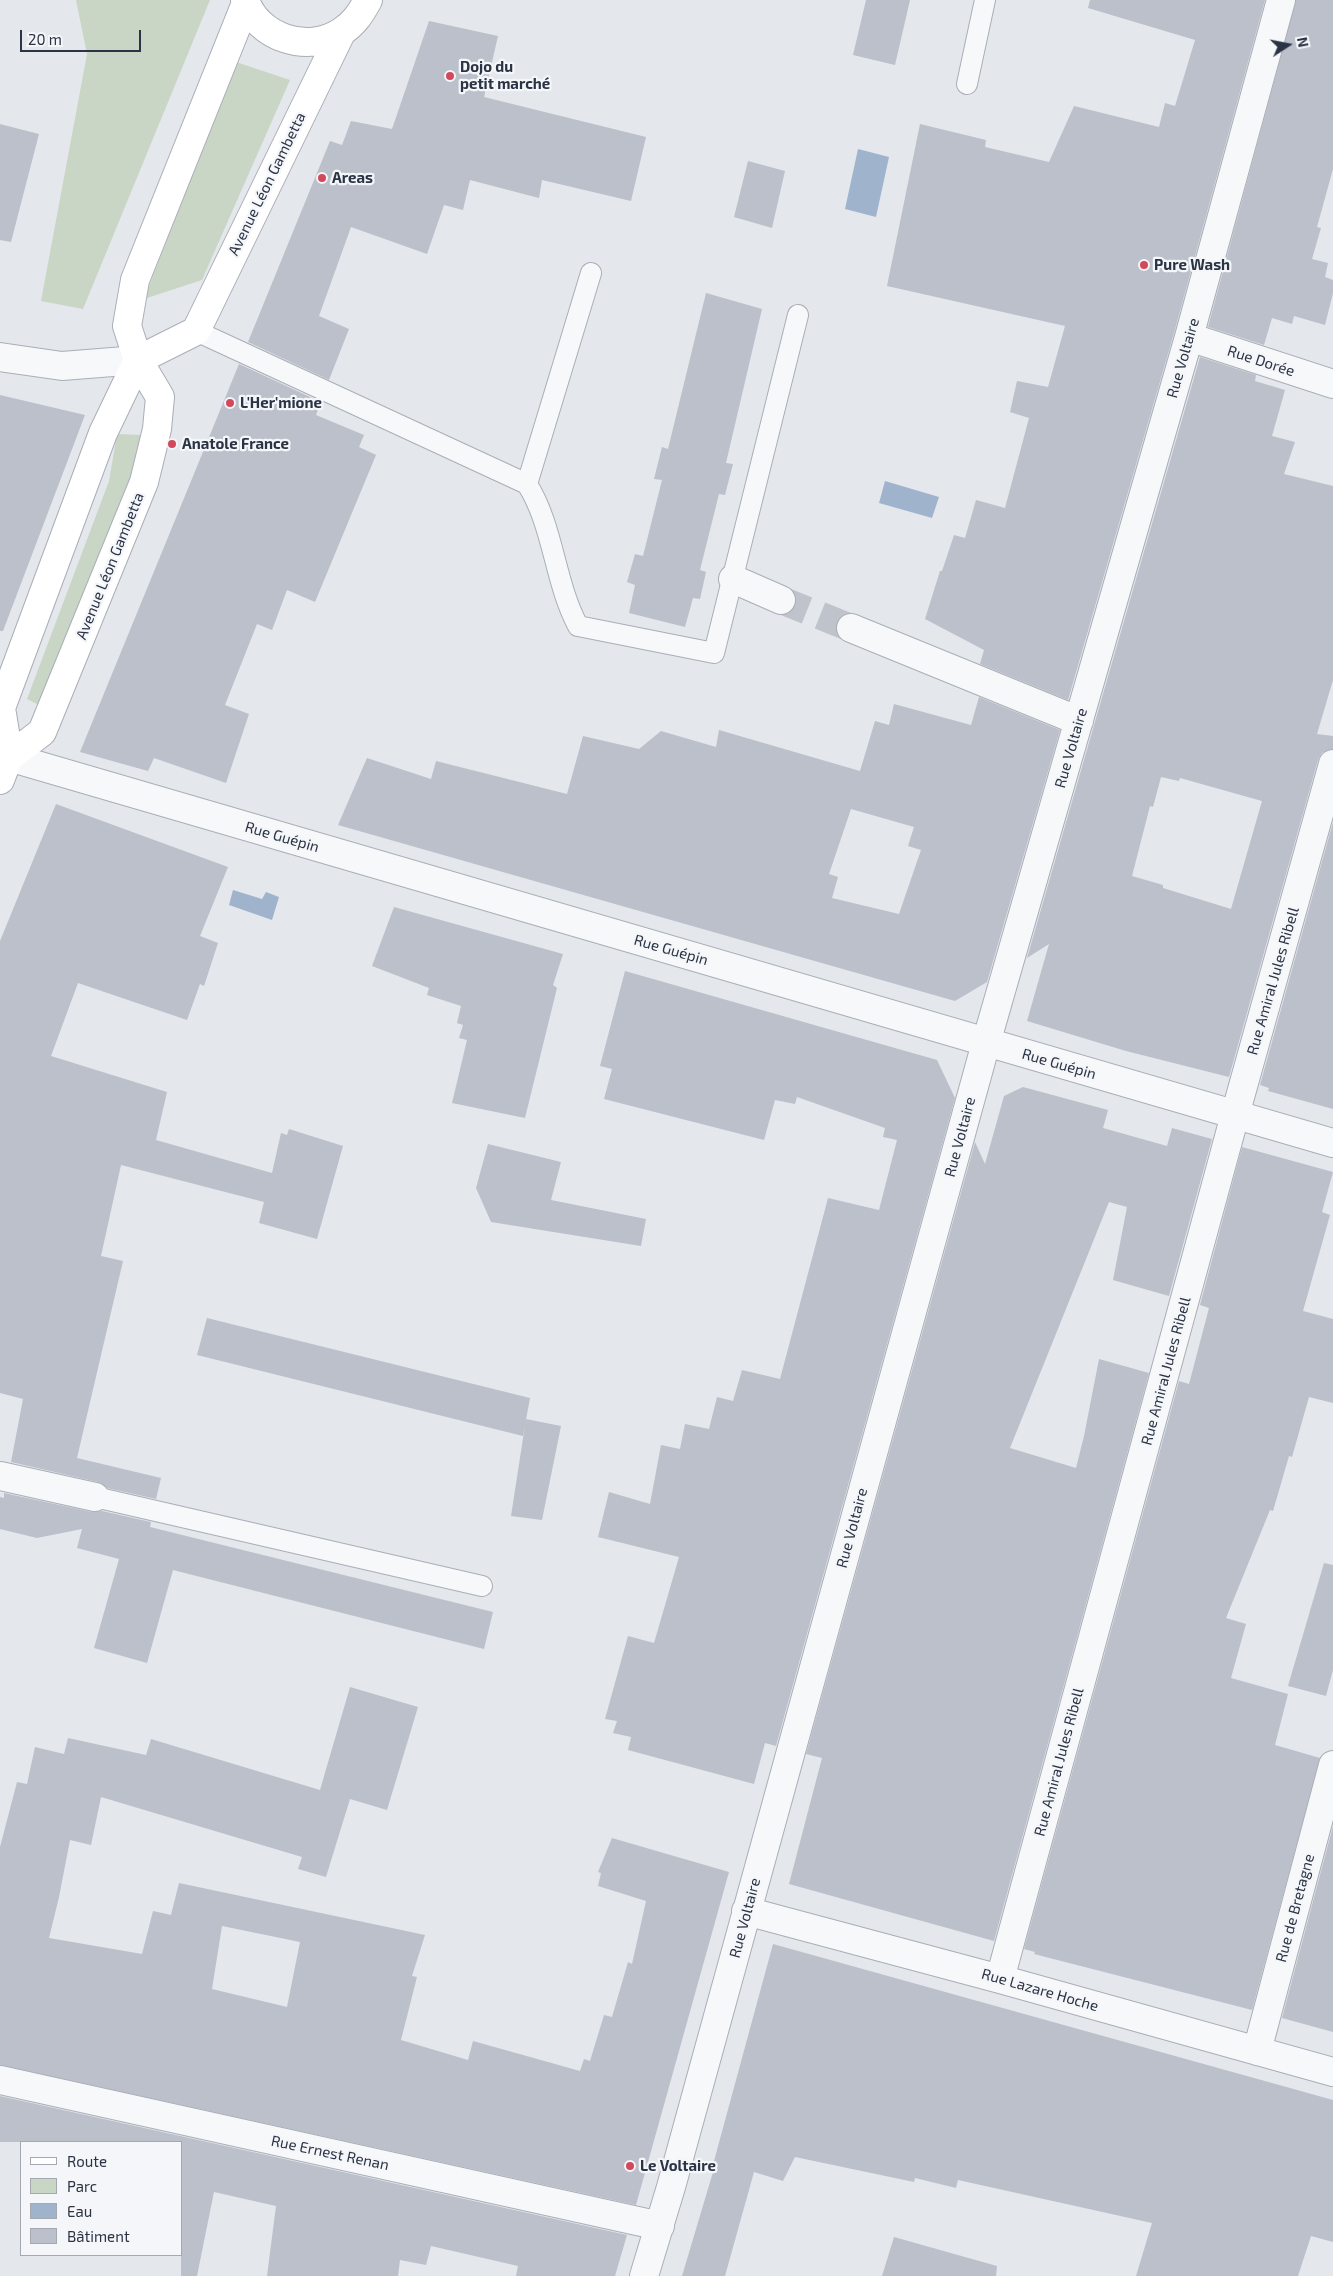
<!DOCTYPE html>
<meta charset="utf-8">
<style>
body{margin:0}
#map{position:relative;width:1333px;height:2276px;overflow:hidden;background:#e4e7ec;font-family:"Exo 2",sans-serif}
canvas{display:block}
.legend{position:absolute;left:20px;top:2141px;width:162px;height:115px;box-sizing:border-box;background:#f4f6f9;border:1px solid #a4a8b1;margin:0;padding:6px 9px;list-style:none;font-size:15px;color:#2b3445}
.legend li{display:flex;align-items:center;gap:10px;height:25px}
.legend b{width:25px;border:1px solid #a4a8b1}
.north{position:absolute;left:1263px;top:20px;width:50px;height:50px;-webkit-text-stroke:4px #f4f6f9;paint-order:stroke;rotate:79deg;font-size:14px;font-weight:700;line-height:20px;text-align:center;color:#2b3445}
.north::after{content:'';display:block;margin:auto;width:18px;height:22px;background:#2b3445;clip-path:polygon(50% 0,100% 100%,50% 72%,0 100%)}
.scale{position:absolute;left:20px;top:30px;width:121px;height:22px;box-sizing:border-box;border:2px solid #2b3445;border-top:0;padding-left:6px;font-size:15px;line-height:18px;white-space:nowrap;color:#2b3445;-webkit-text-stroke:4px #f4f6f9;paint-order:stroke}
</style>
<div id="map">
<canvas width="1333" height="2276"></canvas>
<ul class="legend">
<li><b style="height:6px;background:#fff"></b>Route</li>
<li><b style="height:14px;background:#c9d6c5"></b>Parc</li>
<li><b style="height:14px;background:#9fb4cc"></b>Eau</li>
<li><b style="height:14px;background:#bbc0ca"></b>Bâtiment</li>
</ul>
<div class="north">N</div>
<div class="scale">20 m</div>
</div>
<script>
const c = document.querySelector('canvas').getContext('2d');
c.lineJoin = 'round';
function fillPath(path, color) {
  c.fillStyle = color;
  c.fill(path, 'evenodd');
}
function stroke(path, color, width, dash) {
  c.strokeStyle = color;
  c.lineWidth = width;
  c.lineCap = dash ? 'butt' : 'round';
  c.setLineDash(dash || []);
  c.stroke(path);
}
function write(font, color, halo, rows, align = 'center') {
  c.font = font + ' "Exo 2",sans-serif';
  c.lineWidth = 4.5;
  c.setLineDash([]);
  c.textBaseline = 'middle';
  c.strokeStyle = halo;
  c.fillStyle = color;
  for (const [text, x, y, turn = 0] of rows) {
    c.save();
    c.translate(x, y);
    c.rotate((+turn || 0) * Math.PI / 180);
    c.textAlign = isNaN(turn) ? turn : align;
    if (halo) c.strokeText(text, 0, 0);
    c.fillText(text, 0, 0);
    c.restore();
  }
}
const green = new Path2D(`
 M76,0H210L83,309L41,301L87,54Z
 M236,62L290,80L202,280L144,299Z
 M117,434L142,435L134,476L43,707L27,699L109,481Z`);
const water = new Path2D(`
 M858,149L889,157L876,217L845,209Z
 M885,481L939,497L932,518L879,503Z
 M233,890L262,899L266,892L279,897L272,920L229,905Z`);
const building = new Path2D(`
 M866,0H910L895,65L853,55Z
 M1090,0H1265L1174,333L1068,700L980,664L984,650L925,619L940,571H942L954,535L965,538L976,500L1005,508L1029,418L1010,412L1017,381L1048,387L1065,326L887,286L920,124L986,140L985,147L1049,162L1074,106L1159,127L1165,103L1175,106L1195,40L1088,8Z
 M1296,0H1333V169L1317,227L1321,228L1312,259L1328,263L1325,277L1333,280V293L1325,325L1294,316L1292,324L1272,318L1264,345L1208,327Z
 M429,21L498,36L484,97L646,137L631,201L542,180L539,198L470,180L463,210L444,205L427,254L351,227L319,316L349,329L329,380L248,342L330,141L342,145L351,121L392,129Z
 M0,124L39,134L11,242L0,240Z
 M748,161L785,171L772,228L734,217Z
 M706,293L762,309L726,463L733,464L725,495L719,494L700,570L706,572L700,599L693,598L685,627L629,613L635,585L627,582L635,554L643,556L662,480L654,479L662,447L668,449Z
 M1200,357L1256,375L1255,381L1285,390L1272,436L1295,442L1284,474L1333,486V680L1317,734L1333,736V749L1322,753L1318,760L1229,1077L1126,1051L1027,1021L1049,944L1027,958ZM1161,777L1179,781L1180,778L1262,801L1231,909L1163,888V885L1132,876L1150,806L1153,807Z
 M239,364L321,402L316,415L364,435L359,447L376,455L315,602L287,590L272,630L257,624L225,705L249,714L226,783L154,758L148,771L80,752Z
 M0,395L85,415L3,631H0Z
 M979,697L1060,730L987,982L955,1001L338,825L367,758L431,779L436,761L567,794L583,736L639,749L661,731L716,747L719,730L860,771L875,721L889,725L894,704L971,725ZM851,809L914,827L908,846L921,850L899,914L832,898L838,877L829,874Z
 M56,804L228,867L200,936L218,943L204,986L200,984L187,1020L78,983L51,1056L167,1092L156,1140L272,1173L281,1133L287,1135L289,1129L343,1146L317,1239L259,1223L264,1202L121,1165L101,1256L123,1261L77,1458L161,1478L156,1499L107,1488L98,1482L11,1462L23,1399L0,1393V941Z
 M1333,822V1109L1268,1091L1269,1088L1260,1085Z
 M394,907L563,954L553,985L557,988L525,1118L452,1103L467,1040L459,1038L463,1025L457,1023L461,1006L427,995L429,988L372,966Z
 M625,971L937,1060L955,1098L776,1746L765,1743L754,1784L628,1750L631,1737L613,1733L617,1721L605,1719L628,1636L654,1643L679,1557L598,1537L609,1492L650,1504L661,1445L680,1449L685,1424L709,1429L717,1397L733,1401L742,1370L780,1379L828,1198L879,1210L897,1140L883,1137L885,1128L797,1097L795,1104L775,1100L764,1140L604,1099L612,1069L600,1066Z
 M1023,1087L1108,1110L1103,1128L1167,1146L1172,1128L1212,1139L1169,1296L1113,1280L1127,1207L1109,1202L1010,1448L1076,1468L1084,1436L1099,1359L1149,1373L994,1941L789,1884L822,1758L806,1754L975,1142L985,1164L1004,1096Z
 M488,1144L561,1162L551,1200L646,1219L641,1246L491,1222L476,1188Z
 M1242,1147L1333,1172L1322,1212L1330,1215L1303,1311L1333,1319V1403L1309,1397L1292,1457L1289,1456L1273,1511L1270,1510L1226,1618L1246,1624L1231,1678L1288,1694L1275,1745L1320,1758L1252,2010L1034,1954L1035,1952L1024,1949L1179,1381L1189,1384L1209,1308L1200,1305Z
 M207,1318L530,1398L523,1436L197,1355Z
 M526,1419L561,1426L542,1520L511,1516Z
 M4,1493L92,1512L102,1511L151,1522L150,1527L493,1612L484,1649L173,1570L147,1663L94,1648L119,1559L77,1548L82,1529L37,1538L0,1529V1497L4,1498Z
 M1324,1563L1333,1565V1670L1326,1696L1288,1686Z
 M350,1687L418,1707L387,1810L350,1799L326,1877L298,1869L302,1857L101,1797L91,1845L70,1840L59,1897L49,1938L142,1954L153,1911L171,1915L179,1883L425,1935L412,1976L417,1977L401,2040L468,2060L473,2041L580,2071L584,2059L590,2061L604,2015L612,2017L628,1962L632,1964L646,1901L598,1886L601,1873L598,1872L612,1838L729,1872L636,2205L0,2065V1847L17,1782L27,1784L35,1747L64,1754L68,1738L146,1755L151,1739L320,1790ZM222,1926L300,1942L287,2007L212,1989Z
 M1333,1826V2032L1282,2018Z
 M773,1944L1333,2100V2242L1311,2236L1298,2276H1136L1152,2223L958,2180L956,2188L915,2178L914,2182L795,2157L783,2181L754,2172L725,2276H682L716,2162L714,2161Z
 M0,2096L627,2235L615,2276H516L518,2266L431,2246L426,2265L400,2260L398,2276H267L276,2206L214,2192L197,2276H181V2142H0Z
 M894,2237L997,2266L996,2276H882Z`);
const streetTunnel = new Path2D(`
 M781,600L851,628`);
const lane = new Path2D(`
 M967,84L985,0
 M196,331L527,484C554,527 554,581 578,626L714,653L798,315
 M527,484L591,273
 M95,1497L482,1586`);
const street = new Path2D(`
 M1189,337L1333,384
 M0,357L62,366L138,360
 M733,579L781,600
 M851,628L1079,721
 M9,757L1333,1143
 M0,1476L95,1497
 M746,1911L1000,1979L1333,2072
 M1000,1979L1235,1115L1333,764
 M1257,2051L1333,1765
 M0,2080L660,2226
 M644,2276L671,2187L986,1043L1189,337L1281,0`);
const secondary = new Path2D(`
 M245,0C258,38 308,54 341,32C354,24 361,13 368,0
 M9,757L42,732L144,482L157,429L160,397L138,360L127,326L135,280L246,3
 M0,780L9,757L1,708L103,433L138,360L196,331L341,33`);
const markers = [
 [450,76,5,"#d1495b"],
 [322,178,5,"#d1495b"],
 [1144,265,5,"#d1495b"],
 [230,403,5,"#d1495b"],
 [172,444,5,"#d1495b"],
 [630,2166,5,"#d1495b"]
];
const poiNames = [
 ["Dojo du",460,67],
 ["petit marché",460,84],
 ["Areas",332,178],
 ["Pure Wash",1154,265],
 ["L'Her'mione",240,403],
 ["Anatole France",182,444],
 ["Le Voltaire",640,2166]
];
const streetNames = [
 ["Avenue Léon Gambetta",267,184,-64],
 ["Rue Voltaire",1183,358,-74],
 ["Rue Dorée",1261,361,18],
 ["Avenue Léon Gambetta",110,566,-68],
 ["Rue Voltaire",1071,748,-74],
 ["Rue Guépin",282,837,16],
 ["Rue Guépin",671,950,16],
 ["Rue Amiral Jules Ribell",1273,981,-74],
 ["Rue Guépin",1059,1064,16],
 ["Rue Voltaire",960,1137,-75],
 ["Rue Amiral Jules Ribell",1166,1371,-75],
 ["Rue Voltaire",852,1528,-75],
 ["Rue Amiral Jules Ribell",1059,1762,-75],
 ["Rue de Bretagne",1295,1908,-75],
 ["Rue Voltaire",745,1918,-75],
 ["Rue Lazare Hoche",1040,1990,16],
 ["Rue Ernest Renan",330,2153,12]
];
fillPath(green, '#c9d6c5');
fillPath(water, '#9fb4cc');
fillPath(building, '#bbc0ca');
stroke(streetTunnel, '#bfc3cb', 28, [28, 14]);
stroke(lane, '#a9aeb7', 22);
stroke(street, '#a9aeb7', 30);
stroke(secondary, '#a9aeb7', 30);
stroke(lane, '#f7f8fa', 20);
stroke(street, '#f7f8fa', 28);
stroke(secondary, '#fff', 28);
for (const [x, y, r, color] of markers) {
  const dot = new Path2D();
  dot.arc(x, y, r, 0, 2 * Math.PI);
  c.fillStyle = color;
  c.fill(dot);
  stroke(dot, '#f4f6f9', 2);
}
write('bold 15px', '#2b3445', '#f4f6f9', poiNames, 'left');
write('15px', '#2b3445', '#f4f6f9', streetNames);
</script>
